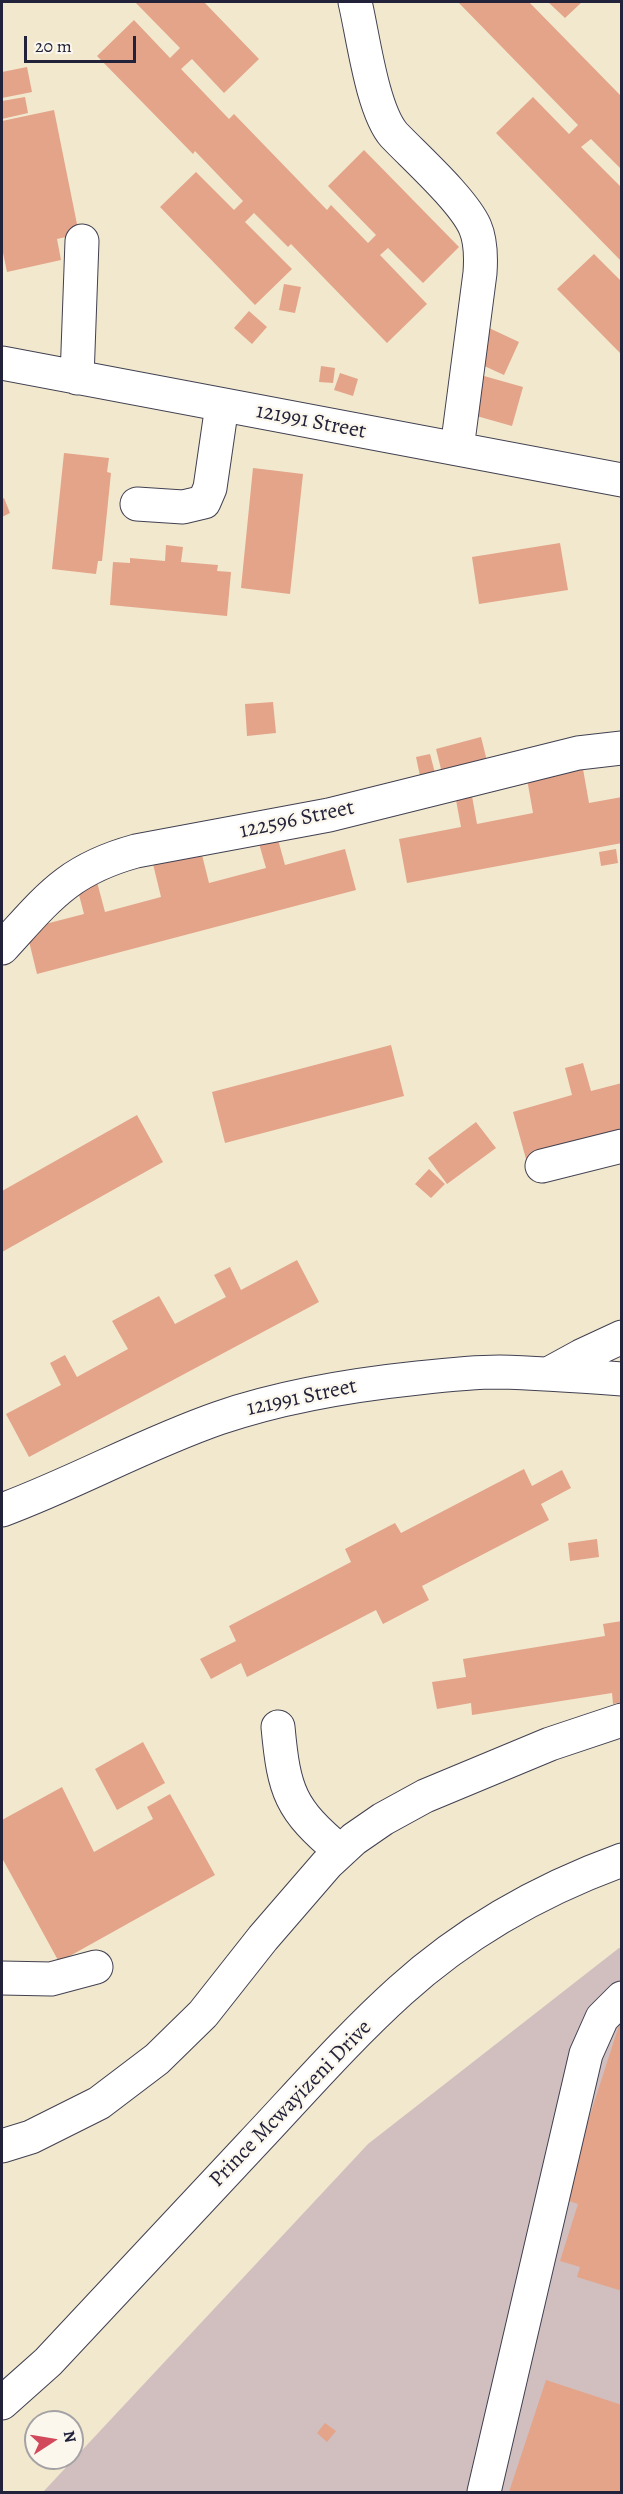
<!DOCTYPE html>
<style>
body{margin:0}
#map{position:relative;width:623px;height:2494px;overflow:hidden;background:#f1e8ce;font-family:Alegreya,serif}
canvas{display:block}
.frame{position:absolute;inset:0;border:3px solid #22223b;pointer-events:none}
.north{position:absolute;left:24px;top:2410px;width:60px;height:60px;box-sizing:border-box;background:#fbf7ec;border:2px solid #a4a2a5;border-radius:50%;rotate:78deg;font-size:16px;font-weight:700;line-height:24px;text-align:center;color:#22223b}
.north::after{content:'';display:block;margin:auto;width:21px;height:27px;background:#d1495b;clip-path:polygon(50% 0,100% 100%,50% 72%,0 100%)}
.scale{position:absolute;left:24px;top:36px;width:112px;height:27px;box-sizing:border-box;border:3px solid #22223b;border-top:0;padding-left:8px;font-size:18px;line-height:21px;white-space:nowrap;color:#22223b;-webkit-text-stroke:4px #fbf7ec;paint-order:stroke}
</style>
<div id="map">
<canvas width="623" height="2494"></canvas>
<div class="frame"></div>
<div class="north">N</div>
<div class="scale">20 m</div>
</div>
<script>
const c = document.querySelector('canvas').getContext('2d');
c.lineJoin = 'round';
function fillPath(path, color) {
  c.fillStyle = color;
  c.fill(path, 'evenodd');
}
function stroke(path, color, width, dash) {
  c.strokeStyle = color;
  c.lineWidth = width;
  c.lineCap = dash ? 'butt' : 'round';
  c.setLineDash(dash || []);
  c.stroke(path);
}
function write(font, color, halo, rows, align = 'center') {
  c.font = font + ' Alegreya,serif';
  c.lineWidth = 4.5;
  c.setLineDash([]);
  c.textBaseline = 'middle';
  c.strokeStyle = halo;
  c.fillStyle = color;
  for (const [text, x, y, turn = 0] of rows) {
    c.save();
    c.translate(x, y);
    c.rotate((+turn || 0) * Math.PI / 180);
    c.textAlign = isNaN(turn) ? turn : align;
    if (halo) c.strokeText(text, 0, 0);
    c.fillText(text, 0, 0);
    c.restore();
  }
}
const industrial = new Path2D(`
 M619,1948H621V2492H43L368,2144Z`);
const building = new Path2D(`
 M135,2H204L259,59L224,93L192,59L181,69L229,119L234,114L327,210L331,205L368,243L376,235L328,186L364,150L459,247L423,283L388,248L380,255L427,304L387,343L291,244L288,247L254,213L245,222L292,269L255,305L160,207L196,172L234,210L243,201L195,151L193,154L97,56L134,20L170,58L180,48Z
 M458,2H529L622,97V170L591,139L581,147L622,188V262L496,133L533,97L569,134L578,125Z
 M548,2H582L565,18Z
 M27,67L32,92L2,98V72Z
 M25,97L28,113L2,119V101Z
 M54,110L79,234L57,239L61,260L7,272L2,248V121Z
 M594,254L622,282V355L557,289Z
 M284,284L301,287L295,313L279,310Z
 M249,311L267,327L252,344L234,328Z
 M489,328L519,342L504,375L480,364L488,346L482,343Z
 M321,366L335,368L333,383L319,382Z
 M340,373L358,379L353,396L334,390Z
 M484,376L523,387L512,426L473,415Z
 M64,453L109,458L107,472L111,473L102,561H98L96,574L52,569Z
 M253,468L303,474L290,594L241,588Z
 M4,498L10,513L2,517V499Z
 M560,543L568,590L479,604L472,557Z
 M166,545L183,547L181,562L218,565L217,571L231,572L227,616L110,605L113,562L130,563V558L165,561Z
 M273,702L276,733L247,736L245,704Z
 M481,737L487,761L442,773L436,749Z
 M430,754L435,773L420,776L416,757Z
 M583,769L589,803L622,797V843L407,883L399,839L461,827L456,800L472,796L477,824L533,813L527,779Z
 M277,836L285,865L345,849L356,890L37,974L26,929L84,914L77,887L97,882L105,912L161,897L153,864L201,851L209,883L266,868L258,840Z
 M616,849L618,863L601,866L599,852Z
 M391,1045L404,1096L225,1143L212,1092Z
 M583,1063L591,1091L622,1083V1132L526,1159L513,1112L572,1095L565,1068Z
 M137,1115L163,1162L2,1252V1191Z
 M476,1122L496,1148L447,1184L428,1158Z
 M429,1169L445,1184L431,1198L415,1184Z
 M297,1260L319,1302L29,1457L6,1414L61,1385L50,1363L65,1355L77,1377L128,1349L112,1321L159,1296L175,1324L226,1297L214,1275L230,1267L241,1290Z
 M524,1469L532,1486L562,1470L571,1488L541,1504L549,1520L422,1586L429,1600L383,1624L376,1610L247,1677L241,1663L211,1679L200,1659L236,1641L229,1626L351,1562L345,1549L395,1523L401,1533Z
 M597,1539L599,1557L570,1561L568,1543Z
 M622,1621V1702L613,1704L612,1693L472,1715L471,1703L437,1709L432,1682L466,1677L463,1659L605,1636L603,1624Z
 M143,1742L165,1783L117,1810L95,1769Z
 M62,1787L94,1852L153,1819L147,1807L170,1794L215,1875L59,1962L2,1858V1820Z
 M621,2019H622V2291L577,2277L580,2267L560,2261L578,2204L563,2199Z
 M546,2380L622,2405V2492H509Z
 M325,2423L336,2431L327,2442L317,2433Z`);
const minor = new Path2D(`
 M355,2C363,35 372,110 394,135C416,158 463,200 475,227C481,241 481,259 480,273L457,449
 M2,363L622,480
 M77,378L82,241
 M137,504L183,507L204,502L210,488L222,405
 M2,948C48,898 67,870 136,851L329,815L578,753L622,748
 M542,1166L622,1146
 M548,1374L581,1356L622,1337
 M2,1510C75,1483 144,1444 219,1418C283,1396 351,1385 418,1378C445,1375 472,1372 499,1372C540,1373 581,1376 622,1379
 M278,1727C284,1792 290,1809 340,1851
 M2,1978L51,1979L96,1967
 M2,2146L31,2137L99,2103L157,2059L203,2014L263,1938L327,1864L354,1839L383,1819L425,1796L550,1744L622,1720
 M2,2403L48,2362C116,2289 184,2216 252,2144C301,2092 348,2038 400,1991C464,1933 542,1889 622,1860
 M484,2492L586,2054L602,2018L622,1998`);
const streetNames = [
 ["121991 Street",311,422,11],
 ["122596 Street",297,820,-12],
 ["121991 Street",302,1398,-12],
 ["Prince Mcwayizeni Drive",291,2104,-46]
];
fillPath(industrial, '#d1bfbf');
fillPath(building, '#e3a489');
stroke(minor, '#414051', 35);
stroke(minor, '#fff', 33);
write('22px', '#22223b', '#fbf7ec', streetNames);
</script>
